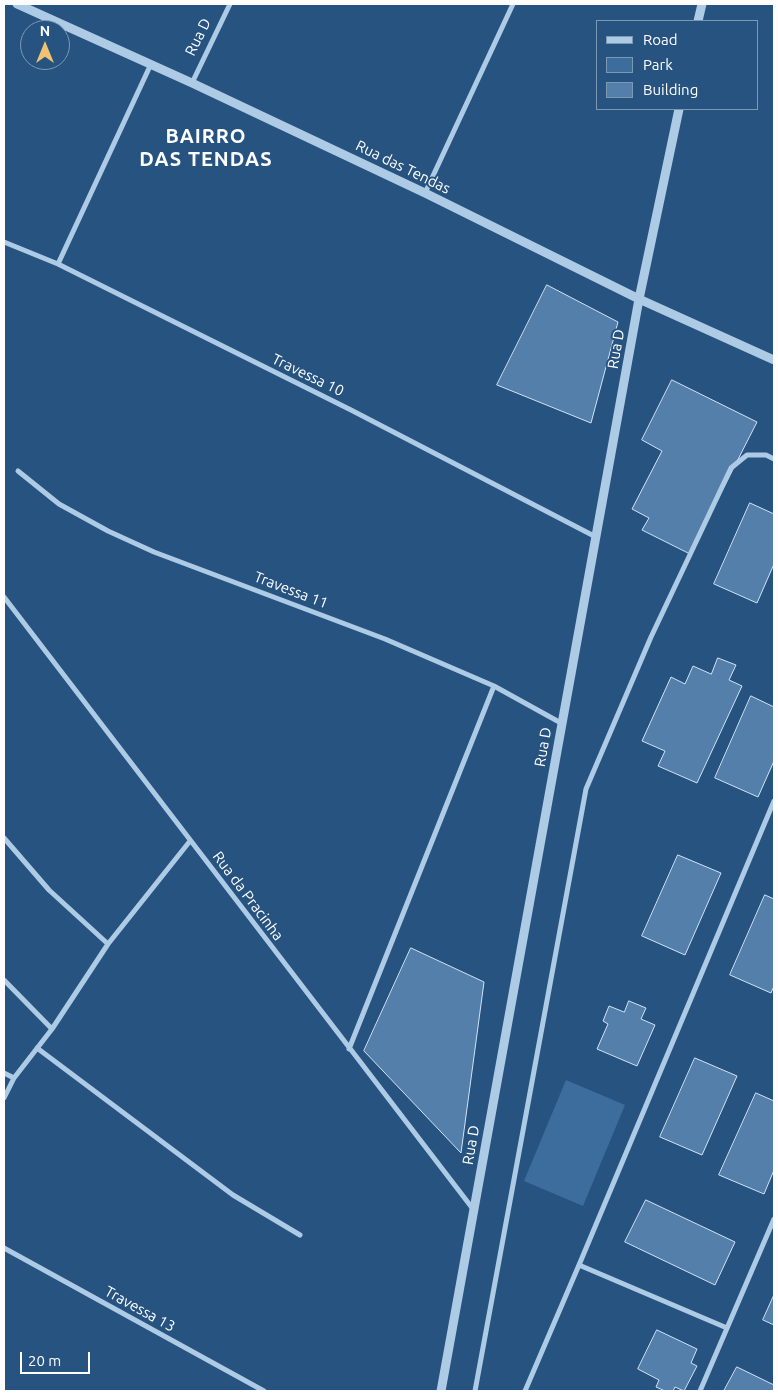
<!DOCTYPE html>
<style>
body{margin:0}
#map{position:relative;width:778px;height:1395px;overflow:hidden;background:#275380;font-family:Ubuntu,sans-serif}
canvas{display:block}
.frame{position:absolute;inset:0;border:5px solid #fff;pointer-events:none}
.legend{position:absolute;left:596px;top:20px;width:162px;height:90px;box-sizing:border-box;background:#275380;border:1px solid #7d98b3;margin:0;padding:6px 9px;list-style:none;font-size:15px;color:#fff}
.legend li{display:flex;align-items:center;gap:10px;height:25px}
.legend b{width:25px;border:1px solid #7d98b3}
.north{position:absolute;left:20px;top:20px;width:50px;height:50px;box-sizing:border-box;background:#275380;border:1px solid #7d98b3;border-radius:50%;rotate:0deg;font-size:14px;font-weight:700;line-height:20px;text-align:center;color:#fff}
.north::after{content:'';display:block;margin:auto;width:18px;height:22px;background:#eec374;clip-path:polygon(50% 0,100% 100%,50% 72%,0 100%)}
.scale{position:absolute;left:20px;top:1352px;width:70px;height:22px;box-sizing:border-box;border:2px solid #fff;border-top:0;padding-left:6px;font-size:15px;line-height:18px;white-space:nowrap;color:#fff;-webkit-text-stroke:4px #275380;paint-order:stroke}
</style>
<div id="map">
<canvas width="778" height="1395"></canvas>
<div class="frame"></div>
<ul class="legend">
<li><b style="height:6px;background:#aecbe6"></b>Road</li>
<li><b style="height:14px;background:#3c6d9d"></b>Park</li>
<li><b style="height:14px;background:#547faa"></b>Building</li>
</ul>
<div class="north">N</div>
<div class="scale">20 m</div>
</div>
<script>
const c = document.querySelector('canvas').getContext('2d');
c.lineJoin = 'round';
function fillPath(path, color) {
  c.fillStyle = color;
  c.fill(path, 'evenodd');
}
function stroke(path, color, width, dash) {
  c.strokeStyle = color;
  c.lineWidth = width;
  c.lineCap = dash ? 'butt' : 'round';
  c.setLineDash(dash || []);
  c.stroke(path);
}
function write(font, color, halo, rows, align = 'center') {
  c.font = font + ' Ubuntu,sans-serif';
  c.lineWidth = 4;
  c.setLineDash([]);
  c.textBaseline = 'middle';
  c.strokeStyle = halo;
  c.fillStyle = color;
  for (const [text, x, y, turn = 0] of rows) {
    c.save();
    c.translate(x, y);
    c.rotate((+turn || 0) * Math.PI / 180);
    c.textAlign = isNaN(turn) ? turn : align;
    if (halo) c.strokeText(text, 0, 0);
    c.fillText(text, 0, 0);
    c.restore();
  }
}
const green = new Path2D(`
 M566,1080L625,1105L583,1206L524,1181Z`);
const building = new Path2D(`
 M547,285L618,322L591,423L497,385Z
 M672,380L757,422L690,554L642,530L649,518L632,509L662,451L642,440Z
 M750,503L774,514V564L757,603L714,584Z
 M718,658L736,665L729,680L742,686L697,783L658,766L665,751L642,741L671,677L685,684L693,666L711,674Z
 M751,696L774,707V761L758,797L715,778Z
 M678,855L721,873L685,955L642,936Z
 M765,895L774,899V986L771,993L730,975Z
 M411,948L484,982L461,1153L364,1051Z
 M629,1001L646,1008L641,1019L655,1025L637,1066L597,1049L608,1024L603,1021L609,1006L624,1012Z
 M695,1058L737,1076L702,1155L660,1137Z
 M756,1093L774,1101V1170L764,1194L719,1175Z
 M646,1200L735,1242L715,1285L625,1242Z
 M774,1295V1325L763,1320Z
 M657,1330L697,1349L691,1363L697,1366L684,1391L675,1387L673,1391H665L656,1387L659,1380L638,1369Z
 M737,1367L774,1385V1391H724Z`);
const minor = new Path2D(`
 M192,83L230,4
 M425,193L513,4
 M4,242L58,264L351,410L596,537
 M58,264L151,64
 M18,471L59,504L108,531L154,552L385,639L494,686L561,723
 M4,597L473,1209
 M4,838L49,890L108,944
 M4,980L52,1029
 M37,1048L233,1195L300,1235
 M349,1049L494,686
 M4,1073L14,1078
 M4,1098L14,1078L52,1029L108,944L190,841
 M4,1248L264,1391
 M579,1265L727,1328
 M475,1391L586,789L651,637L731,468L747,455H766L774,459
 M525,1391L579,1265L774,801
 M700,1391L774,1219`);
const tertiary = new Path2D(`
 M17,4L192,83L425,193L639,299L774,360
 M698,21L702,4
 M441,1391L639,299L679,109`);
const streetNames = [
 ["Rua D",198,37,-64],
 ["Rua das Tendas",403,167,26],
 ["Rua D",616,349,-80],
 ["Travessa 10",308,375,26],
 ["Travessa 11",291,590,21],
 ["Rua D",543,747,-80],
 ["Rua da Pracinha",248,896,53],
 ["Rua D",471,1145,-80],
 ["Travessa 13",140,1309,29]
];
const districtNames = [
 ["BAIRRO",206,136],
 ["DAS TENDAS",206,159]
];
fillPath(green, '#3c6d9d');
fillPath(building, '#547faa');
stroke(building, '#d1e3f5', 1);
stroke(minor, '#aecbe6', 5);
stroke(tertiary, '#aecbe6', 9);
write('15px', '#fff', '#275380', streetNames);
c.letterSpacing = '1px';
write('bold 20px', '#fff', '#275380', districtNames);
c.letterSpacing = '0px';
</script>
